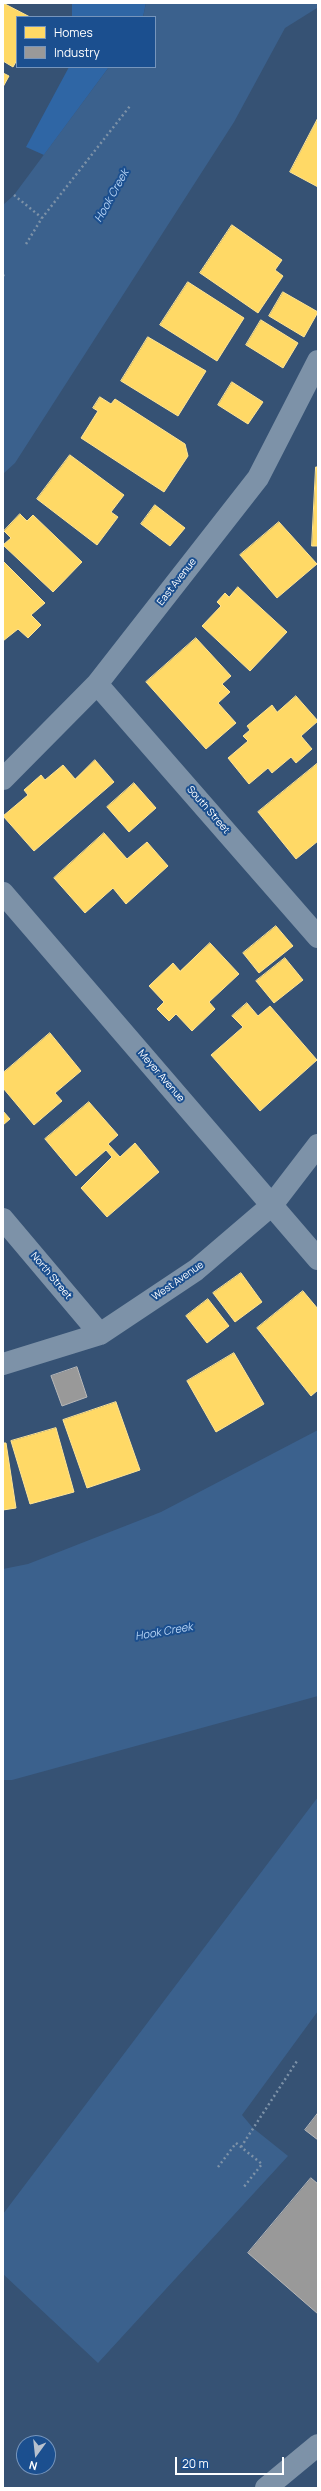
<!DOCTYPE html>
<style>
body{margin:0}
#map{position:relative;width:321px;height:2491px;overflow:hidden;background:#365274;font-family:Manrope,sans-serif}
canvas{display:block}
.frame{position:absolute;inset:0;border:4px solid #fff;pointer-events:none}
.legend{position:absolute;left:16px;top:16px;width:140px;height:52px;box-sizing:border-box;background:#1b4f8f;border:1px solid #7695bc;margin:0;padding:5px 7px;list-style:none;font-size:12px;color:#fff}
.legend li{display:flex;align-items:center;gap:8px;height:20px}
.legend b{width:20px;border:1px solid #7695bc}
.north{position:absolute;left:16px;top:2435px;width:40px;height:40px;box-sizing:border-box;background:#1b4f8f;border:1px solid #7695bc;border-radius:50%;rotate:195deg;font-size:11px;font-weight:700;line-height:16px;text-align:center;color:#fff}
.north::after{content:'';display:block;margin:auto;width:14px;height:18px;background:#b9c2ce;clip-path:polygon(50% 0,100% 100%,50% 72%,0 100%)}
.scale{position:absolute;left:175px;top:2457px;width:109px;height:18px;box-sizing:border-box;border:2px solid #fff;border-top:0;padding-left:5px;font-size:12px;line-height:14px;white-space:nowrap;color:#fff;-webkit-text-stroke:3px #1b4f8f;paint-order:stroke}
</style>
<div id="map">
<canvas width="321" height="2491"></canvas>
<div class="frame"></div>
<ul class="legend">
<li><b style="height:11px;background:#ffd966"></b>Homes</li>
<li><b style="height:11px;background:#999"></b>Industry</li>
</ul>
<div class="north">N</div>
<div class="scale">20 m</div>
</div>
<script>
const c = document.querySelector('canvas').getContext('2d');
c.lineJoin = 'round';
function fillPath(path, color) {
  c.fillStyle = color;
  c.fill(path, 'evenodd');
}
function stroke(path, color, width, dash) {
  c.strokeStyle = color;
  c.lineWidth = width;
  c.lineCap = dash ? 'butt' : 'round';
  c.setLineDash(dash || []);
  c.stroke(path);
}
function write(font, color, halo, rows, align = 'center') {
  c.font = font + ' Manrope,sans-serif';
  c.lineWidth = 4;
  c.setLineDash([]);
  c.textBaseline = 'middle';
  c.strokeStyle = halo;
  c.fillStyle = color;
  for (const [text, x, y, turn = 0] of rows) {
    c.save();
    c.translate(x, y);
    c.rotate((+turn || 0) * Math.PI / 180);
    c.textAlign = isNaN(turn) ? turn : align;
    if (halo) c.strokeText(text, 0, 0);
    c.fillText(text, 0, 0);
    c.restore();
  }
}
const green = new Path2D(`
 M72,3H146L143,17H72Z
 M69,67H109L44,155L26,147Z`);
const water = new Path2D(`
 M146,3L318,4L317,8L285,28L234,122L15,463L3,474V205L14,195L109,67H155V17H143Z
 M318,1430V1696L12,1780H3V1569L28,1564L161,1512Z
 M318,1797V2011L242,2115L253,2128L288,2156L98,2363L3,2274V2214Z`);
const homes = new Path2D(`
 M3,3L30,17H17V60L13,67L3,61Z
 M3,73L9,76L3,87Z
 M318,118V187L290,172Z
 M232,225L282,260L275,270L283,276L258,313L200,273Z
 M188,282L244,318L217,361L160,325Z
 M283,292L318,312L304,337L269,316Z
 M261,320L298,343L283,368L246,345Z
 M148,337L206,371L178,416L121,381Z
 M232,382L263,402L248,424L218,405Z
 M100,397L111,404L115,399L185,444L188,456L164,492L81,438L98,411L93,408Z
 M70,455L124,495L111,512L118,517L97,545L37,499Z
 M316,467H318V546H312Z
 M155,505L185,528L170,546L141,524Z
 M20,514L27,521L33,515L82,562L53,592L3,545L11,538L4,531Z
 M279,522L317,564L277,598L240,555Z
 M3,561L45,603L31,615L41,625L28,638L18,629L3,641Z
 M238,587L287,632L250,671L202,626L221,606L217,602L225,593L229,597Z
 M196,638L231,676L222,684L230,692L218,703L236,723L206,749L146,682Z
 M296,696L318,721L301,736L312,749L296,763L291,757L272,773L268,768L249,784L228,758L248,741L243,736L250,730L247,726L272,705L277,712Z
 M95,760L114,782L34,851L3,816L28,795L24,790L41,775L45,780L63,765L75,779Z
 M318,763V841L296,859L258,812Z
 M134,783L156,808L129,832L107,807Z
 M104,833L127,859L147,842L168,866L126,904L113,888L85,913L54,878Z
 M276,926L293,946L259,973L243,953Z
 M210,943L239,974L209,1002L215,1009L192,1031L176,1014L169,1021L157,1009L164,1002L149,986L173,963L180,971Z
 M285,958L303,980L274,1003L256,981Z
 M247,1003L258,1016L270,1006L317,1060L260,1111L211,1055L243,1027L232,1016Z
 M50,1033L81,1071L55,1093L62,1101L34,1125L3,1088V1073Z
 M89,1102L118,1135L108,1144L120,1157L135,1143L159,1172L107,1217L81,1188L112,1157L106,1150L76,1176L45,1139Z
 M3,1111L10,1119L3,1125Z
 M241,1273L262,1302L235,1322L213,1293Z
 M303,1291L318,1309V1390L311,1396L257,1328Z
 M208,1299L229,1326L207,1343L186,1316Z
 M234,1353L264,1404L216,1432L187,1381Z
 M116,1402L140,1470L87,1488L63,1420Z
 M56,1428L74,1492L30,1504L11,1441Z
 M3,1443H6L16,1508L3,1510Z`);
const industry = new Path2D(`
 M77,1367L87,1397L62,1406L51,1376Z
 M318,2113V2140L305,2130Z
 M311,2178L318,2184V2314L248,2253Z`);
const path = new Path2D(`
 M14,195L42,218
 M26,244L42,218L130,106
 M3,276L5,273
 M241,2147L297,2061
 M218,2167L236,2143L262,2164L243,2188`);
const street = new Path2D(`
 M97,684L318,937
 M3,779L97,684L258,478L318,361
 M3,893L318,1259
 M3,1219L100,1334
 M3,1364L100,1334L196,1270L272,1205L318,1145
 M266,2488L318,2445`);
const streetNames = [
 ["East Avenue",177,582,-52],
 ["South Street",208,810,49],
 ["Meyer Avenue",161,1076,49],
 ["North Street",51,1276,50],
 ["West Avenue",178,1281,-35]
];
const waterNames = [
 ["Hook Creek",112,196,-61],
 ["Hook Creek",164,1632,-10]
];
fillPath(green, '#2f66a5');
fillPath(water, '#3b618d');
fillPath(homes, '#ffd966');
stroke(homes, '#ffe494', 1);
fillPath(industry, '#999');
stroke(industry, '#b8b8b8', 1);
stroke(path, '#7d92a8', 2.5, [2, 3]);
stroke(street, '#7d92a8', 22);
write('10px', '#fff', '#1b4f8f', streetNames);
write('italic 11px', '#b5d3f5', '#1b4f8f', waterNames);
</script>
